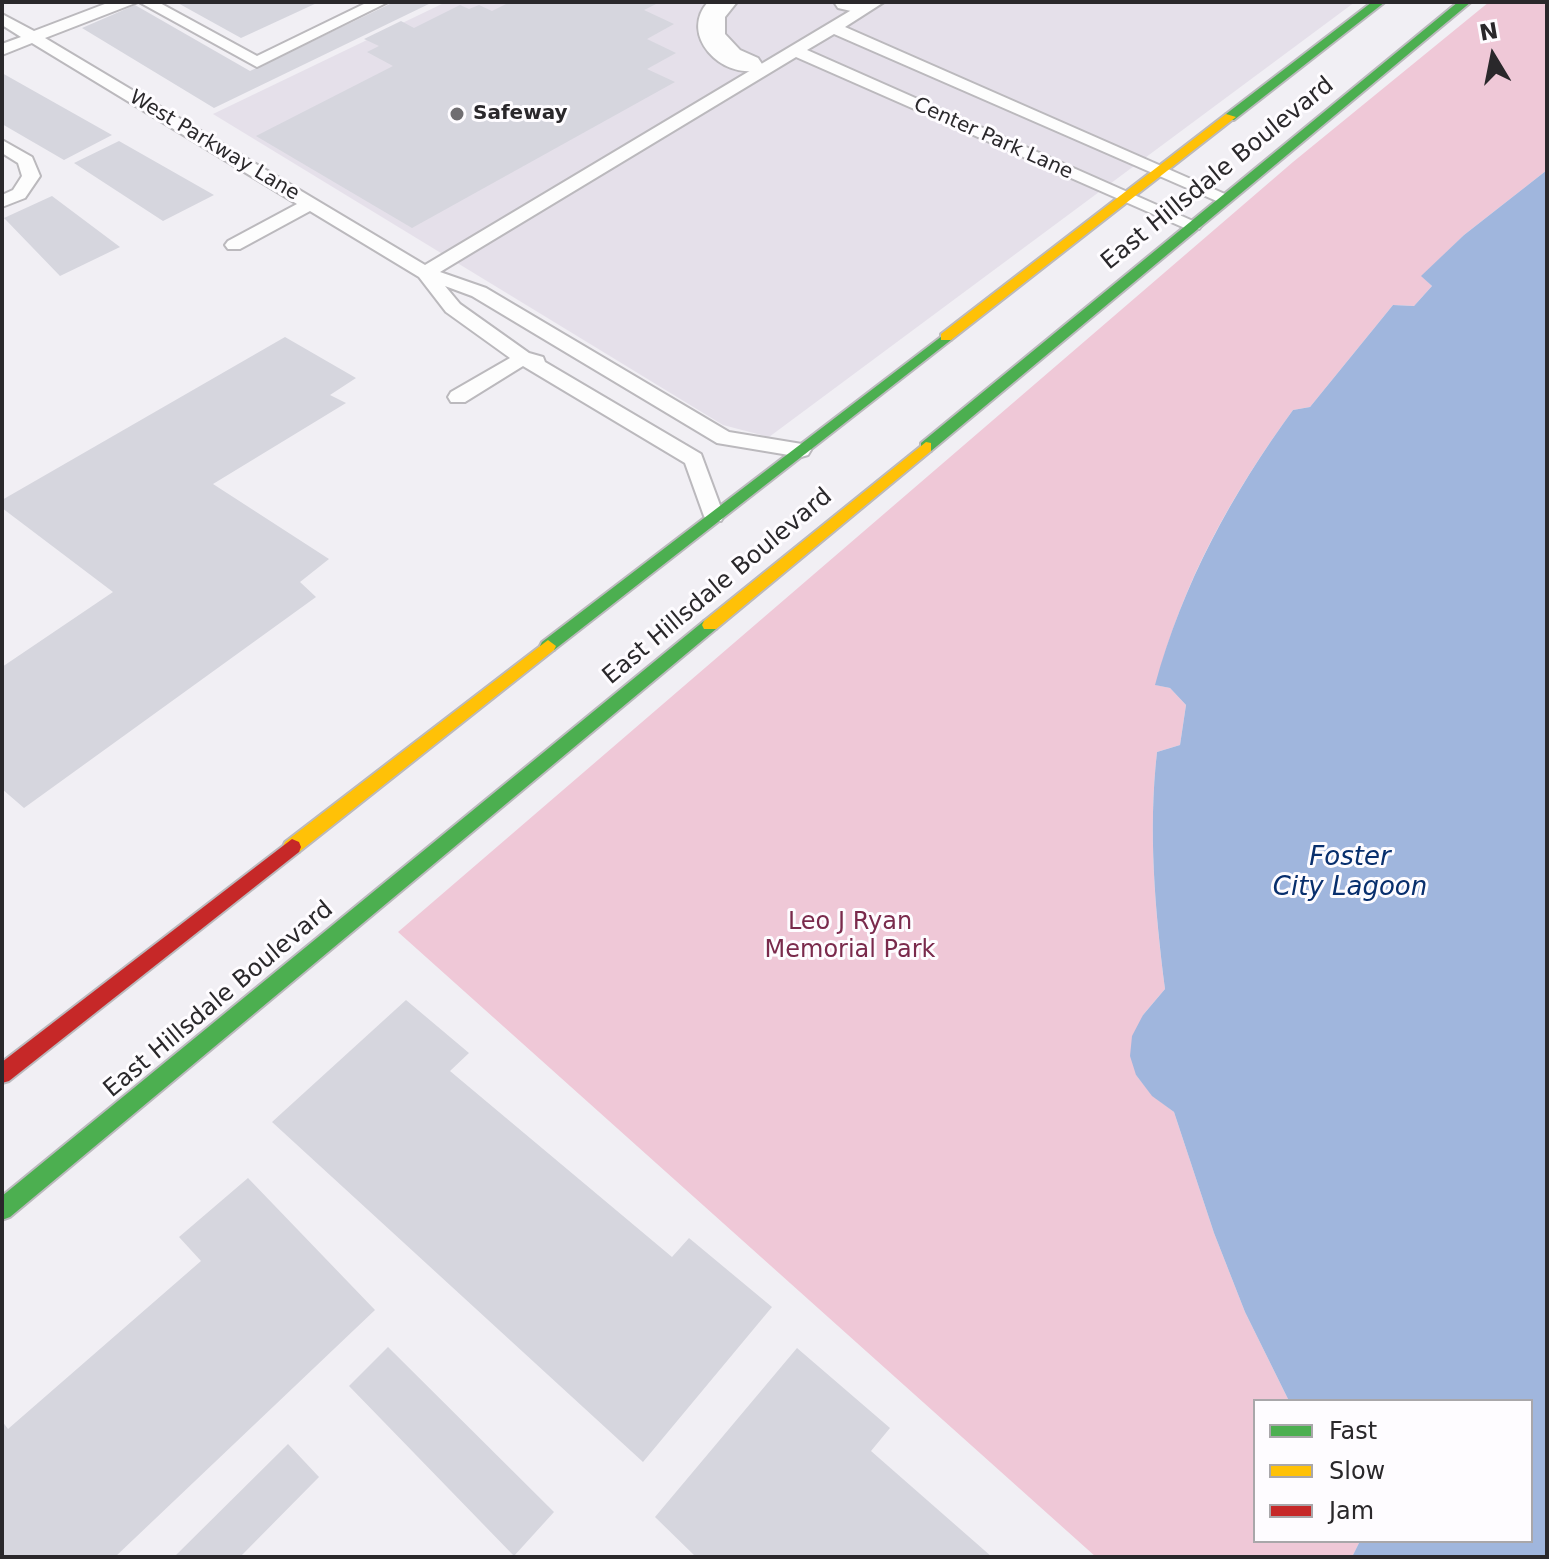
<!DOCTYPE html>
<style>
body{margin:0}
#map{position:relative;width:1549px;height:1559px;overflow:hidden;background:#f1eff4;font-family:"DejaVu Sans",sans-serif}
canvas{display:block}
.frame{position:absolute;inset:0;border:4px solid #2a282b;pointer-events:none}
.legend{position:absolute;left:1253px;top:1399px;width:280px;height:144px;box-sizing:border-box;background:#fefcff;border:2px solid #a9a7aa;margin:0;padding:10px 14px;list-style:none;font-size:24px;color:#2a282b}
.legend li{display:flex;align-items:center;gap:16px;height:40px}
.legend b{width:40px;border:2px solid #a9a7aa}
.north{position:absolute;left:1453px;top:16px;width:80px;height:80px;-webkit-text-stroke:6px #fefcff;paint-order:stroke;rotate:350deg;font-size:22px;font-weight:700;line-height:32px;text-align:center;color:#2a282b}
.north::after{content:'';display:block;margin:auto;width:28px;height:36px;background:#2a282b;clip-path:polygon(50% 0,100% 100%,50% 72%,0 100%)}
</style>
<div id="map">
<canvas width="1549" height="1559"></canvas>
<div class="frame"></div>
<ul class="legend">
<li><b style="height:10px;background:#4caf50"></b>Fast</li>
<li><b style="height:10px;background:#ffc107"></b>Slow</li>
<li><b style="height:10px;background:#c62828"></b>Jam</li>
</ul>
<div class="north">N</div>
</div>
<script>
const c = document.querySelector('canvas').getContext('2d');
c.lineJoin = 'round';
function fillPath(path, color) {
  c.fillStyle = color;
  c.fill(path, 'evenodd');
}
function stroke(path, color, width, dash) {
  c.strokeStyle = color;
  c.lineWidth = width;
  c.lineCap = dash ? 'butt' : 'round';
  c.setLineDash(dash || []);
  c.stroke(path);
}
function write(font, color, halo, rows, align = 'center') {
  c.font = font + ' "DejaVu Sans",sans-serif';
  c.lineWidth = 6;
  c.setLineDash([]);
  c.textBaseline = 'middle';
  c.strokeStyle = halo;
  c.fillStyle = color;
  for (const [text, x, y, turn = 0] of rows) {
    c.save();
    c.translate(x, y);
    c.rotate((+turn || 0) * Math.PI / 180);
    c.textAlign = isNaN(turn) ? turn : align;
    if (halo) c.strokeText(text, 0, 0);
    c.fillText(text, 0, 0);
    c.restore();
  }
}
const built = new Path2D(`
 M446,2H1355L769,437L723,425L213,114Z`);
const green = new Path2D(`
 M1489,2H1547V170L1464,235L1422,276L1432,286L1414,306L1393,305L1310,407L1293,410C1231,495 1182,583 1156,685L1170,688L1186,705L1180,745L1157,752C1148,832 1155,910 1165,989L1143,1015L1136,1075L1152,1095L1174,1112L1214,1233L1245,1312L1289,1401H1255V1541H1360L1352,1557H1096L398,932L1293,162Z`);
const water = new Path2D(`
 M1547,170V1557H1352L1360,1541H1531V1401H1289L1245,1312L1214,1233L1174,1112L1152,1096L1136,1075L1130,1056L1132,1036L1143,1015L1165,989C1155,909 1148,832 1157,752L1180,745L1186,705L1170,688L1155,685C1183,583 1231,495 1293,410L1310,407L1393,305L1414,306L1432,286L1421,276L1464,235Z`);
const building = new Path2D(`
 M176,2H319L241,38Z
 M394,2H433L214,108L82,28L135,5L250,71Z
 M510,2H660L644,10L674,24L647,39L676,53L647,69L675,82L412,228L256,136L393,66L367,52L379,46L364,39L401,21L414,28L460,5L469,9L479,5L492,11Z
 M2,73L112,135L64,160L2,124Z
 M119,141L214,195L163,221L74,163Z
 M52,196L120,247L60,276L4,218Z
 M285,337L356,378L330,395L346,403L213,484L329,559L300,582L316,597L24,808L2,789V667L113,592L2,508V500Z
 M406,1000L469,1053L450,1071L672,1257L689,1238L772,1307L643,1462L272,1122Z
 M248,1178L375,1310L115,1557H2V1421L8,1429L201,1261L179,1237Z
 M388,1347L554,1512L514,1556L349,1386Z
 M797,1348L890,1428L871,1451L992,1557H696L655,1517Z
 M288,1444L319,1477L240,1557H174Z`);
const lane = new Path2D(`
 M110,2H138L45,38L425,265L865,2H884L845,27L1234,198L1225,203L1219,202L834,34L807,50L1202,225L1199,229H1187L796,57L440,272L486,288L729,432L808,445L811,450L808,455L801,457L717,443L472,296L445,286L460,304L529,353L543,357L545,362L701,454L724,516L721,521H707L704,516L685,463L523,366L465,402H451L448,397L451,392L510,358L446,312L419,277L310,211L240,249H228L225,245L228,241L297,204L32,43L2,55V44L21,37L2,25V14L34,31Z
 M139,2H158L257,56L368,2H388L257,67Z
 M2,140L32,157L40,176L25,198L2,207V195L13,190L22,176L18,163L2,153Z`);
const street = new Path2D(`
 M708,2H737L725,17V34L740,50L758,58L762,64L758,70C723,79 678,36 708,2Z
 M834,2H864L865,3L861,9L851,11L838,8Z`);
const fast = new Path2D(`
 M1372,2H1385L1234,120H1226V114Z
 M1458,2H1471L931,451H921V443Z
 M946,333L953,337L951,340L554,650H542L540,646L542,642Z
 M710,619L716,621L718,625L716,629L10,1217L2,1220V1196L704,621Z`);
const slow = new Path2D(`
 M1226,114L1236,117L951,340H941V334Z
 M926,442L931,443V451L716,629H704L702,625L704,621Z
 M548,640L556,646L554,650L299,852H285L283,847L285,842Z`);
const jam = new Path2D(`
 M292,839L299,842L301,847L299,852L9,1081L2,1083V1062Z`);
const markers = [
 [457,114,8,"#706e71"]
];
const farPoinames = [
 ["Safeway",473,114]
];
const farStreetnames = [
 ["Center Park Lane",993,139,24],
 ["West Parkway Lane",214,146,31]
];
const streetNames = [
 ["East Hillsdale Boulevard",1218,174,-39],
 ["East Hillsdale Boulevard",718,587,-40],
 ["East Hillsdale Boulevard",219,1000,-40]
];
const parkNames = [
 ["Leo J Ryan",850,923],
 ["Memorial Park",850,951]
];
const waterNames = [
 ["Foster",1350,858],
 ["City Lagoon",1350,888]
];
fillPath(built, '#e5e0ea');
fillPath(green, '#efc8d7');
fillPath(water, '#a0b6dd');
fillPath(building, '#d6d6de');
stroke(lane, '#bbb9bd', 4);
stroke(street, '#bbb9bd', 4);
stroke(fast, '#bbb9bd', 4);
stroke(slow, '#bbb9bd', 4);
stroke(jam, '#bbb9bd', 4);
fillPath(lane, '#fdfdfd');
fillPath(street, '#fdfdfd');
fillPath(fast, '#4caf50');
fillPath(slow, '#ffc107');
fillPath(jam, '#c62828');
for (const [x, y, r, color] of markers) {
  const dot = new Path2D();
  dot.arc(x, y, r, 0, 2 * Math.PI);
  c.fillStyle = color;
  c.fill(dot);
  stroke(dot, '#fefcff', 3);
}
write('bold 20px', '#2a282b', '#fefcff', farPoinames, 'left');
write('20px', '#2a282b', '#fefcff', farStreetnames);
write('24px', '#2a282b', '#fefcff', streetNames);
write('24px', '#7a2a4c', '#fefcff', parkNames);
write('italic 26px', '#082f6d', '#fefcff', waterNames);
</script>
